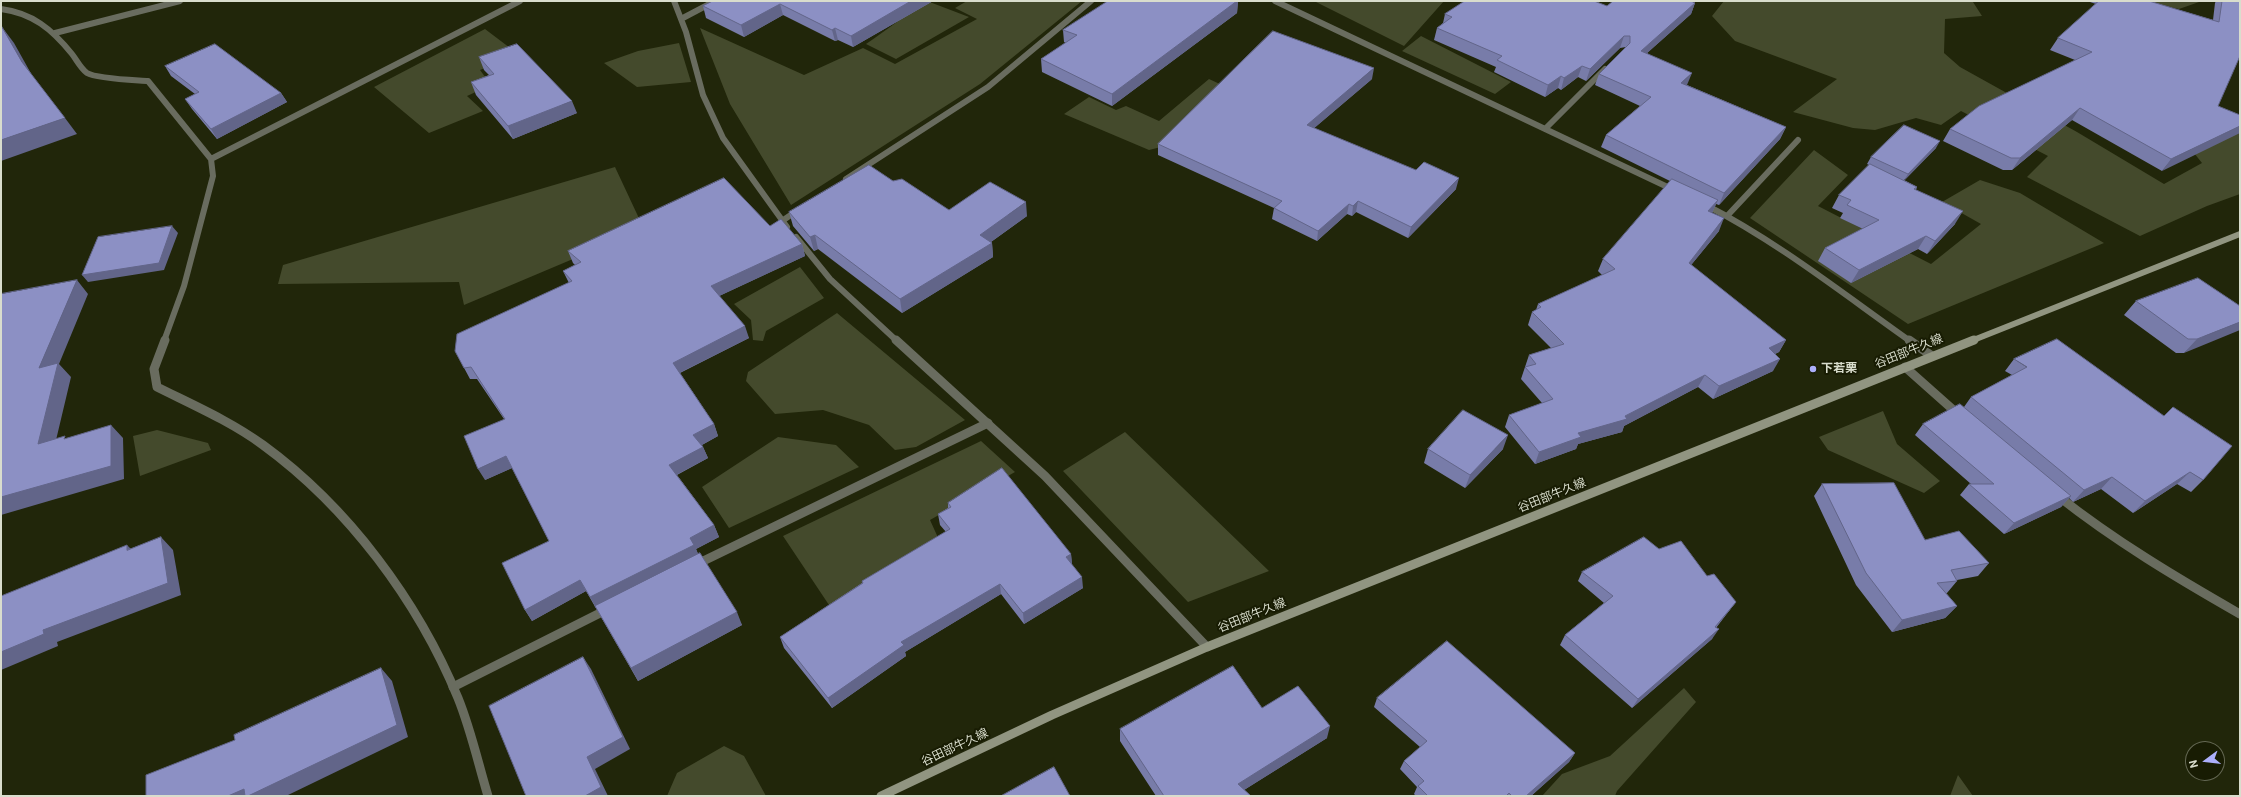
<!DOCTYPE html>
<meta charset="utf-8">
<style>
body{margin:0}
#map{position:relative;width:2241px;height:797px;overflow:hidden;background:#21260a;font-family:Roboto,sans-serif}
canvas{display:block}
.frame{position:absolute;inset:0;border:2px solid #d9ddcd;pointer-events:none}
.north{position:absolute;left:2185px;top:741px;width:40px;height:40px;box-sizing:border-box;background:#181c03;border:1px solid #656954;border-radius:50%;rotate:255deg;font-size:11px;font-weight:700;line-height:16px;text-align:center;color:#d9ddcd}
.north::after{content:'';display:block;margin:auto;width:14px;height:18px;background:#acaffb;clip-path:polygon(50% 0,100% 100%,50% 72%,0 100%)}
</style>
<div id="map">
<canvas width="2241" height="797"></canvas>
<div class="frame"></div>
<div class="north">N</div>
</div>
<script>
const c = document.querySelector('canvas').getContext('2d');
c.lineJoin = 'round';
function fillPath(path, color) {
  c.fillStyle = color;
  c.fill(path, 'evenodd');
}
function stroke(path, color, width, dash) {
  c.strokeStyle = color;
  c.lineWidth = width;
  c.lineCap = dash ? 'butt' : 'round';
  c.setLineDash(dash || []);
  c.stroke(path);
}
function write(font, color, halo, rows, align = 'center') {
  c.font = font + ' Roboto,"Noto Sans JP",sans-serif';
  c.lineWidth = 4;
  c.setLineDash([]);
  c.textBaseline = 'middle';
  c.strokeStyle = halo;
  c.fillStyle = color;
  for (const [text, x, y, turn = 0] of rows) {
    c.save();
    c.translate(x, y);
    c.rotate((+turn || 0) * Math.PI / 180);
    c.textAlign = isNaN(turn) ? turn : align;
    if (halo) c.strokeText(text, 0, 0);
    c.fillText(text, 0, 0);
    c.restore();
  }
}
const green = new Path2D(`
 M927,1L969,17L896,59L866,44C887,30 905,15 927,1Z
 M967,1H1082L980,84L791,205L730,104L700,28L804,75L863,48L895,64L977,19L955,8Z
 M1314,1H1444L1404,46Z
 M1724,1L1973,2L1982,16L1945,19L1944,53L1960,67L2077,132L2164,184L2202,163L2186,143L2240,130V194L2207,206L2140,236L2027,177L2048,156L1961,111L1941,125L1916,118L1875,130L1853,128L1793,112L1837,79L1735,41L1712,16Z
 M2154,1H2202L2179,9L2153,4Z
 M485,29L518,54L480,70L491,85L467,96L483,111L429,133L374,87Z
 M1421,36L1511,82L1495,94L1402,51Z
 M679,43L691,82L637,87L604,63L638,51Z
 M1209,79L1248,97L1161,147L1149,150L1064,114L1089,97L1116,110L1126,106L1159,121Z
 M1814,150L1848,175L1818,206L1931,264L1981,224L1942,202L1980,180L2020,193L2104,243L1908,324L1750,218Z
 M615,167L644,229L464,305L459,282L278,284L283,265Z
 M800,267L824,298L766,331L763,341L753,340L751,320L734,304Z
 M837,313L965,420L916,447L895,450L869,425L823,410L775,414L746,381L748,372Z
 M1883,411L1897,444L1940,481L1924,493L1828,450L1819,437Z
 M157,430L208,443L211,450L140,476L133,436Z
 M1125,432L1269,571L1188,602L1063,471Z
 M778,437L836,445L859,467L729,528L702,487Z
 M981,441L1015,472L930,520L940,542L831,608L783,536Z
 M1684,688L1696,702L1617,791L1615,796H1542L1562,774L1610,756Z
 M724,746L744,756L766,796H667L677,773Z
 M1958,775L1973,796H1950Z`);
const laneFar1 = new Path2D(`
 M846,179L988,87L1091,1
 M1728,215L1798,140
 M782,221L798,210`);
const lane = new Path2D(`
 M695,565L988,423
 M453,687L608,609`);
const streetFar1 = new Path2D(`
 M674,1L686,32L703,95L723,138L787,227
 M1275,1L1676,191
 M1,9C32,13 52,29 72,54C76,59 81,69 87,73C97,79 135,80 148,81L211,159L213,176L184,286L164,341
 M681,19L715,1
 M55,33L180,1
 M1545,129L1605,69
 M211,159L520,1
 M1704,204C1778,242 1842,293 1910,341
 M796,237L830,279L897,341`);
const street = new Path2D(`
 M165,340L154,369L157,387C193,405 230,421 263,445C348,507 418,601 458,698C471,730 478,763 488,796
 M896,340L1045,476L1207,647
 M1909,340L1932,356
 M1905,367L1959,415
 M2058,496C2115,541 2177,578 2240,614`);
const secondaryFar1 = new Path2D(`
 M1971,341L2240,234`);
const secondary = new Path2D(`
 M881,796L1052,715L1207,647L1974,340`);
const wall = new Path2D(`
 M713,1H933L853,47L838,40L835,41L783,15L744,37L706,18L703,6Z
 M1108,1H1238L1237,13L1112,106L1042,72L1041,59L1066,43L1064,42L1063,30Z
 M1463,1H1594L1607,6L1695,3L1691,14L1647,53L1687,85L1786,127L1780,139L1719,205L1716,204L1712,213L1719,231L1691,265L1786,340L1779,352L1775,354L1773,371L1713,399L1698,387L1624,426L1622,432L1578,444L1576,449L1535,464L1505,427L1509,415L1542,403L1521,379L1529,355L1551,348L1528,325L1532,312L1536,310L1538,304L1602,275L1598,271L1603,259L1670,181L1601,147L1606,135L1640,106L1595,85L1599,74L1626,47L1620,48L1586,81L1578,77L1561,90L1558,88L1545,97L1494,72L1496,67L1434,40L1437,28L1443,23L1445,14L1463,2Z
 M2087,1H2149L2213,20L2215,3L2216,1H2240L2218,106L2162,171L2072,120L2012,170H2003L1943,141L1950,129L2075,60L2050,50L2058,38L2096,4Z
 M479,57L577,113L513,139L476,95L471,82L489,75L484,70Z
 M165,66L281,93L287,102L217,139L192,109L185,99L195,94L171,76Z
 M1372,79L1314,128L1456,189L1408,238L1356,212L1352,216L1347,214L1317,241L1272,219L1274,208L1158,155V144Z
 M1936,148L1904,180L1917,187L1916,190L1955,224L1927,254L1918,249L1851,283L1818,261L1825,248L1863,229L1840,218L1843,213L1832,208L1839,195L1869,165L1867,164L1871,157Z
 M893,181L949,210L1027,216L991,242L992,243L993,257L902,313L818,249L814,251L793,226L789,212Z
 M770,226L802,244L805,256L719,296L749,338L680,373L714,424L718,436L702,445L703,447L708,458L677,475L714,525L719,537L696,549L698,554L742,625L638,681L586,591L532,621L525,610L549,541L512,468L485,480L504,419L477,379H470L455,351L569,283L563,271L575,265L573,263L568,251Z
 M2136,301L2240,306L2184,353H2176L2124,315Z
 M2014,359L2203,480L2191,492L2177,484L2133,513L2101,489L2073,502L2069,498L2061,507L2004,534L1960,495L1969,484H1971L1915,435L1923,424L1964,407L1971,397L2012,375L2005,371Z
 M1428,449H1503L1465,488L1424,463Z
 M1822,484L1925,540L1989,563L1978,576L1957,580V581L1947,593H1946L1957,606L1945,618L1892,632L1856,585L1814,496Z
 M948,503L1071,554L1072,565L1083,588L1024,624L1001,594L905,652L906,656L832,708L784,648L780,637L862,583V581L946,532L940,525L938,514L948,508Z
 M1659,549L1707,576L1736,602L1729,611L1716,628L1712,639L1632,708L1560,645L1565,635L1604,603L1578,581L1582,572Z
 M1377,698L1575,753L1569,762L1531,796H1416L1414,794L1417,787L1400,769L1404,761L1420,747L1374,707Z
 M1262,708L1327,738L1244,790L1251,796H1156L1120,741V729Z`);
const shadedWall = new Path2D(`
 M911,1H933L853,47L851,36Z
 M1237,1H1238L1237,13L1112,106V94Z
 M1695,3L1691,14L1637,62L1641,51Z
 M780,4L783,15L744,37L741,25Z
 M2,27L14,43L33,77L22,62Z
 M835,28L838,40L835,41L832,30Z
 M1624,36L1620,48L1586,81L1590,69Z
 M1582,66L1578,77L1561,90L1564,78Z
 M1374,68L1372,79L1305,136L1307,125Z
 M1692,73L1687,85L1676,95L1681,83Z
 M1561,76L1558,88L1545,97L1548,85Z
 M281,93L287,102L217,139L211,129Z
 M572,101L577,113L513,139L508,126Z
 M2080,108L2072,120L2012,170L2020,158Z
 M65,118L77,134L1,161V140Z
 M2240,126V133L2162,171L2171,159Z
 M1786,127L1780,139L1719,205L1724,193Z
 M1940,141L1936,148L1903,182L1908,174Z
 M1459,178L1456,189L1408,238L1411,227Z
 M1718,200L1712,213L1708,211Z
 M1358,201L1356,212L1352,216L1353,206Z
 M1026,202L1027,216L981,249L980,235Z
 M1349,204L1347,214L1317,241L1318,231Z
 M1963,211L1955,224L1927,254L1935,241Z
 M1724,218L1719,231L1683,275L1689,263Z
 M172,226L178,233L164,270L88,282L82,275Z
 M815,235L818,249L814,251L810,237Z
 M1926,236L1918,249L1851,283L1859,270Z
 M992,243L993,257L902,313L900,299Z
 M802,244L805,256L715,298L711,286Z
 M77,280L88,294L59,364L71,377L52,457L38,444L39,368Z
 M2240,322V330L2184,353L2197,339Z
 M745,326L749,338L677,374L673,363Z
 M1786,340L1779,352L1762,360L1769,348Z
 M1780,359L1773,371L1713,399L1719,386Z
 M1705,375L1698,387L1624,426L1622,432L1578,444L1576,449L1535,464L1539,452L1578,433L1625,416Z
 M714,424L718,436L698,447L693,435Z
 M111,425L123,438L124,479L1,515V497Z
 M1508,435L1503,449L1465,488L1470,475Z
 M703,447L708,458L674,476L669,465Z
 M506,456L512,468L485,480L478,469Z
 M2190,472L2177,484L2133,513L2145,501Z
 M2112,477L2101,489L2073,502L2084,490Z
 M2071,496L2061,507L2004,534L2014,523Z
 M714,525L719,537L696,549L699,556L596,608L590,597L690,538Z
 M161,537L173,550L181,595L57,642L58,646L1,670V652L43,630Z
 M127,545L140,558L127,550Z
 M1071,554L1072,565L1066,557Z
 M1082,577L1083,588L1024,624L1023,613Z
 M580,580L586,591L532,621L525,610Z
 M1000,584L1001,594L905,652L906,656L832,708L828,698L901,642Z
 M1736,602L1729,611L1708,636L1715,627Z
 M1957,606L1945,618L1892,632L1902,620Z
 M737,612L742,625L638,681L631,668Z
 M1719,629L1712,639L1632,708L1638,699Z
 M583,657L591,669L630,749L595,769L608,796H585L587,757Z
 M381,668L392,681L408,737L286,796H228Z
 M1330,726L1327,738L1236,795L1238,784Z
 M1575,753L1569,762L1531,796H1526Z`);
const building = new Path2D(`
 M713,1H911L851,36L835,28L832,30L780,4L741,25L703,6Z
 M1108,1H1237L1112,94L1041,59L1077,35L1063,30Z
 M1465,1H1594L1607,6L1613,1H1691L1695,3L1641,51L1692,73L1681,83L1786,127L1724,193L1606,135L1651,97L1599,74L1630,43V36H1624L1590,69L1582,66L1564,78L1561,76L1548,85L1497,60L1502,56L1437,28L1452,17L1445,14Z
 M2099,1H2149L2219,22L2222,1H2240V56L2218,106L2240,115V126L2171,159L2080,108L2020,158H2011L1950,129L1979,106L2092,52L2058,38Z
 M2,27L22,62L65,118L1,140V28Z
 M1273,31L1374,68L1307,125L1416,170L1424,162L1459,178L1411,227L1358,201L1353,206L1349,204L1318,231L1274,208L1282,201L1158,144Z
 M215,44L281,93L211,129L185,99L199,92L165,66Z
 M517,44L572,101L508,126L471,82L494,74L479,57Z
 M1904,125L1940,141L1908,174L1871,157Z
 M1870,164L1917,187L1914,189L1963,211L1935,241L1926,236L1859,270L1825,248L1879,220L1847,205L1851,200L1839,195Z
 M869,165L893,181L902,179L949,210L990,182L1026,202L980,235L992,243L900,299L815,235L810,237L789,212Z
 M724,178L770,226L781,219L802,244L711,286L745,326L673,363L714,424L693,435L703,447L669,465L714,525L690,538L694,545L590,597L580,580L525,610L502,563L549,541L506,456L478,469L464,436L505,419L471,367L464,368L455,351L457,334L572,281L563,271L581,262L568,251Z
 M1672,179L1718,200L1708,211L1724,218L1689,263L1786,340L1769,348L1780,359L1719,386L1705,375L1625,416L1627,419L1578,433L1581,437L1539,452L1509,415L1553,399L1525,367L1536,364L1529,355L1564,344L1532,312L1541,307L1538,304L1615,269L1603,259Z
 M172,226L159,263L82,275L98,237Z
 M2198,278L2240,306V322L2197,339H2188L2136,301Z
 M77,280L39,368L58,363L38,444L65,436L64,439L111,425V466L1,497V294Z
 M2057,339L2164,416L2173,407L2232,446L2203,480L2190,472L2145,501L2112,477L2084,490L1971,397L2027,367L2014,359Z
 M1960,404L2071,496L2014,523L1969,484H1994L1923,424Z
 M1463,410L1508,435L1470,475L1428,449Z
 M1002,468L1071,554L1066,557L1082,577L1023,613L1000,584L901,642L904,645L828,698L780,637L863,583L862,581L950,529L938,514L951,507L948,503Z
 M1894,483L1925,540L1959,531L1989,563L1951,570L1957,581L1937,583L1957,606L1902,620L1866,573L1822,484Z
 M161,537L168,583L43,630L44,634L1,652V596L127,545V550Z
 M1644,537L1659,549L1681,541L1707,576L1714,574L1736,602L1715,627L1719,629L1638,699L1565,635L1613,596L1582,572Z
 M700,553L737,612L631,668L595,606Z
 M1447,641L1575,753L1526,796H1512L1509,793L1506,796H1428L1418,786L1424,781L1404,761L1427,741L1377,698Z
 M583,657L623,737L587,757L601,787L585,796H526L489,706Z
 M1233,666L1262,708L1298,686L1330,726L1238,784L1251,796H1164L1120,729Z
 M381,668L397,725L248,796H245L244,789L228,796H146V775L235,740L234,735Z
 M1054,767L1070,796H1001Z`);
const markers = [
 [1813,369,4,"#acaffb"]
];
const streetNames = [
 ["谷田部牛久線",1909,352,-22],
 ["谷田部牛久線",1552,496,-22],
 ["谷田部牛久線",1252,616,-22],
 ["谷田部牛久線",955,748,-25]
];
const poiNames = [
 ["下若栗",1821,369]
];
fillPath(green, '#444a2c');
stroke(laneFar1, '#696c5f', 6);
stroke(lane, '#696c5f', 9);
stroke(streetFar1, '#696c5f', 6);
stroke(street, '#696c5f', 9);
stroke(secondaryFar1, '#919581', 6);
stroke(secondary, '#919581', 9);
fillPath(wall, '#787ca9');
fillPath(shadedWall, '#626589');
fillPath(building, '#8c90c4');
stroke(building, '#626589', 1);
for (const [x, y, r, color] of markers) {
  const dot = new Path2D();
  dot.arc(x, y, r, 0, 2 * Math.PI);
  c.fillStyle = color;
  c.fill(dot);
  stroke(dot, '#181c03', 1.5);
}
write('12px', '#d9ddcd', '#181c03', streetNames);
write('bold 12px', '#d9ddcd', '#181c03', poiNames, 'left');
</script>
